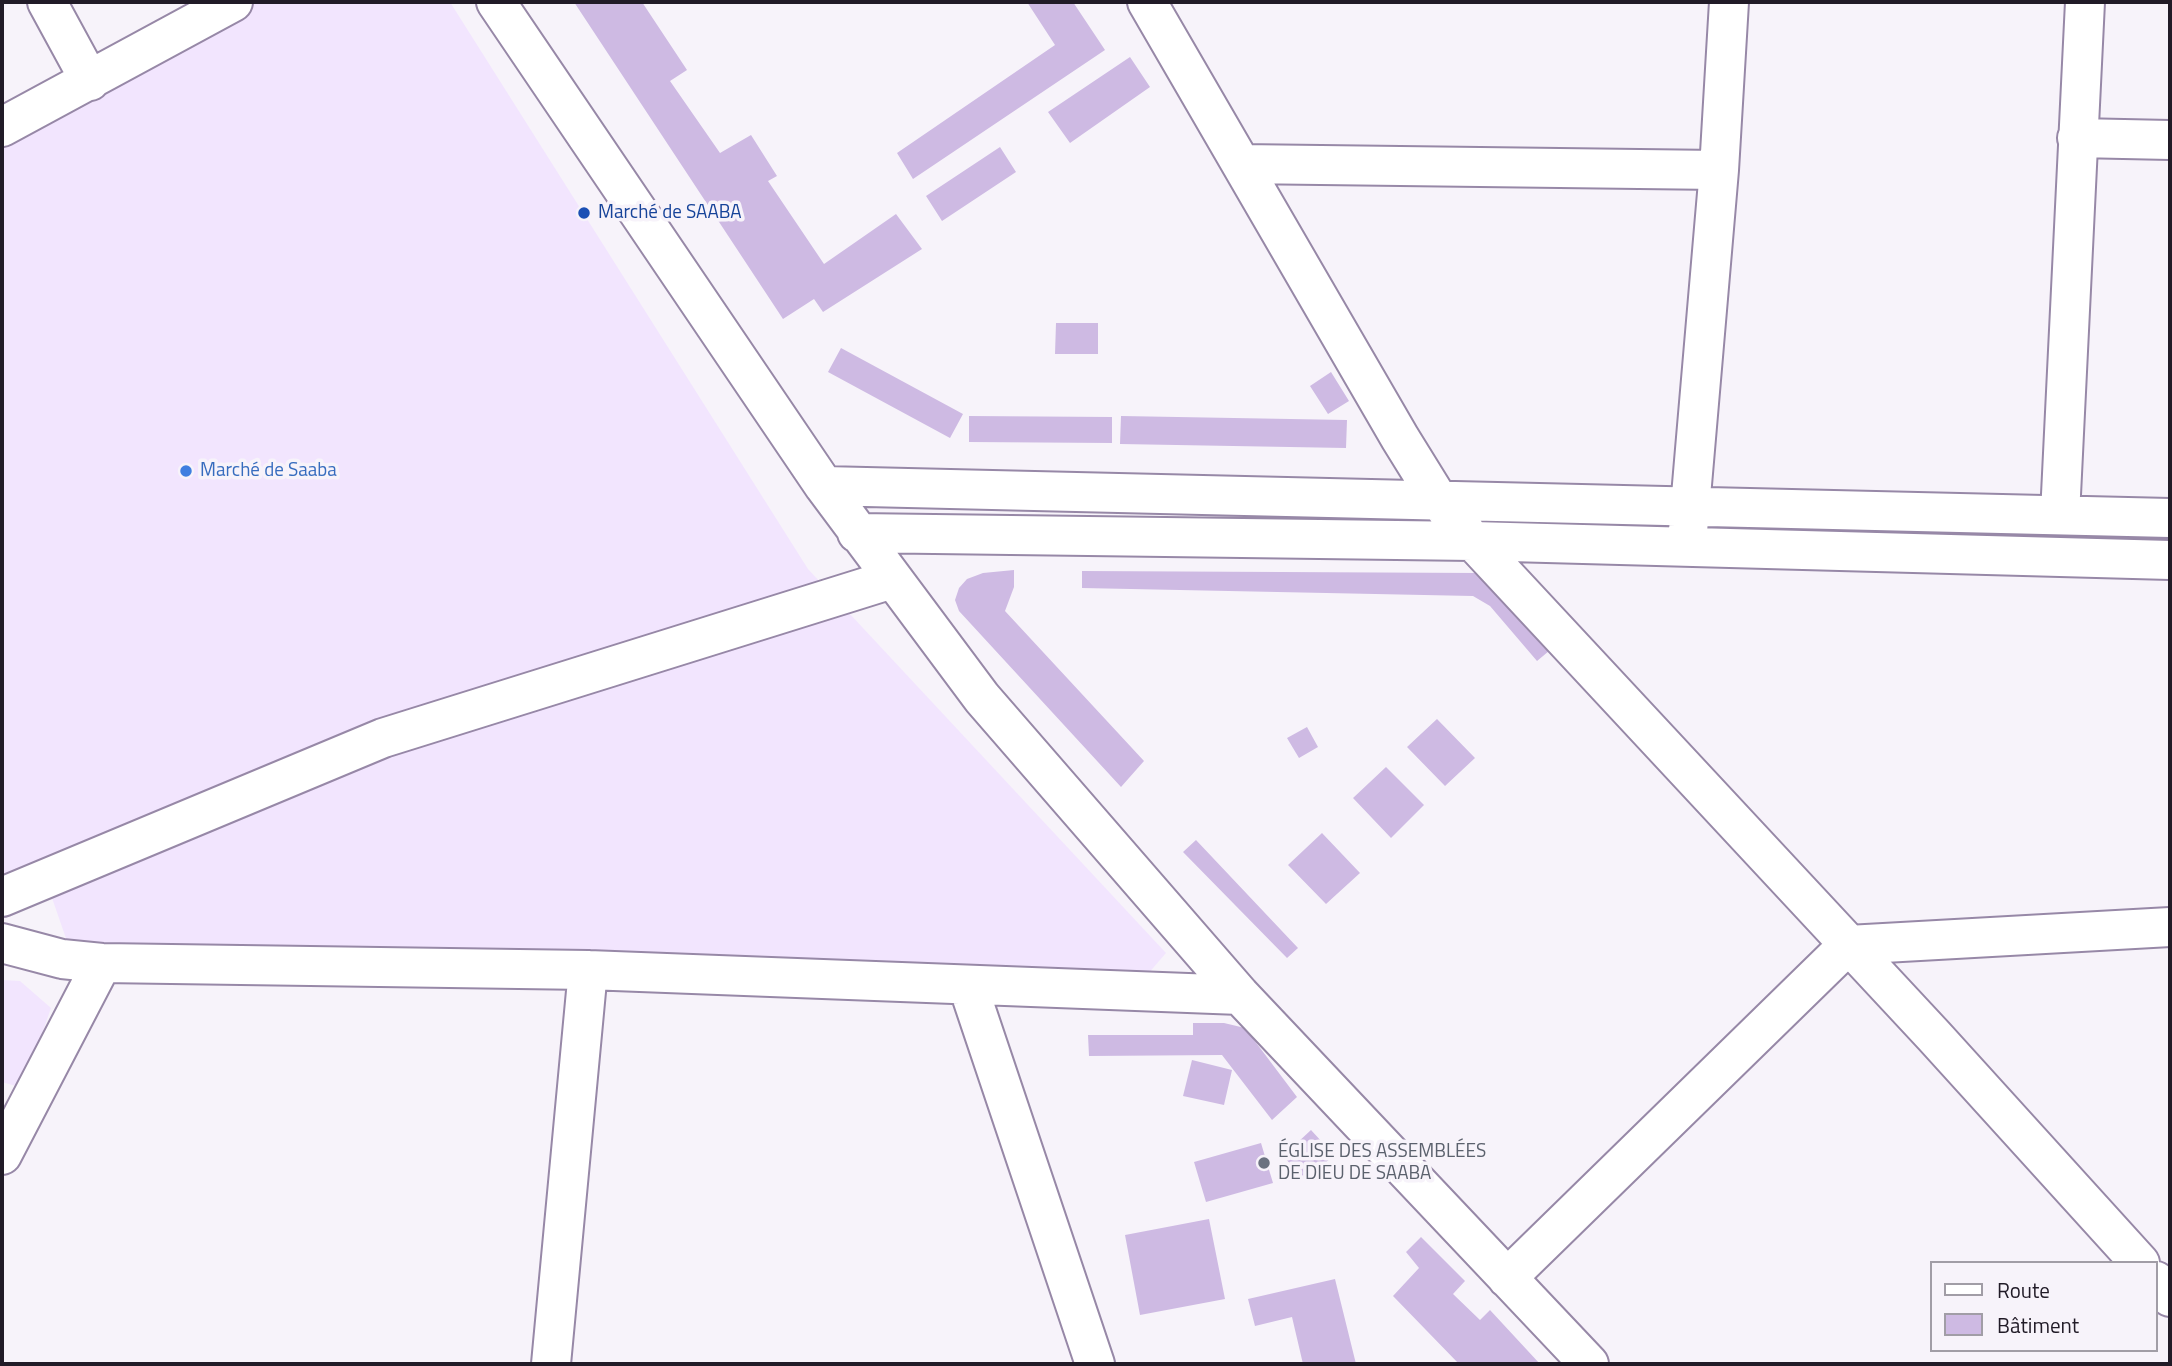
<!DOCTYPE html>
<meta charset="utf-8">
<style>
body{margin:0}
#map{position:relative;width:2172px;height:1366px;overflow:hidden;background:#f7f3fa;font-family:"Titillium Web",sans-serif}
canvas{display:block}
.frame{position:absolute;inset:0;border:4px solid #211b27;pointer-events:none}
.legend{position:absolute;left:1930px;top:1261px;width:228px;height:91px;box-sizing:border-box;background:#f7f3fa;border:2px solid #a19da6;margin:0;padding:9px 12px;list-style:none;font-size:21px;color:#211b27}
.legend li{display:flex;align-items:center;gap:14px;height:35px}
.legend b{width:35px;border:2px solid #a19da6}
</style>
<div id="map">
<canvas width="2172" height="1366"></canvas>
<div class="frame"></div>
<ul class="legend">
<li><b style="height:9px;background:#fff"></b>Route</li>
<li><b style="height:19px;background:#cebae3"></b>Bâtiment</li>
</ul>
</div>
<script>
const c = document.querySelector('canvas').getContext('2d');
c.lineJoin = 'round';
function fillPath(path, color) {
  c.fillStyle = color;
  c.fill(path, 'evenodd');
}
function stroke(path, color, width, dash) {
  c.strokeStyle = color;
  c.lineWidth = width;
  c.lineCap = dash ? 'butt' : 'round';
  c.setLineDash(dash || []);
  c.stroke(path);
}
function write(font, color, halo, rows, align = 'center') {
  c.font = font + ' "Titillium Web",sans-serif';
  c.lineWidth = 7;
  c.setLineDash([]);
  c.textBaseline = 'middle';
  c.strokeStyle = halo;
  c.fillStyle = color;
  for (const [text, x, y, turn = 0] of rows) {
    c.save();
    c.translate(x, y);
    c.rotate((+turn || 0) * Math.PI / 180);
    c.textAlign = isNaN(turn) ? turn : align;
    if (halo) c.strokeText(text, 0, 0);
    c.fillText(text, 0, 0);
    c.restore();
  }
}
const built = new Path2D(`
 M236,2H450L808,569L1166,953L1135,989L70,950L42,869L2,879V132Z
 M2,980L20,981L51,1008L23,1088L2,1082Z`);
const building = new Path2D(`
 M574,2H642L687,70L670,81L720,153L751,135L777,176L768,181L824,264L896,214L922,249L823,312L814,299L783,319Z
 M1027,2H1073L1105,50L913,179L897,153L1055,45Z
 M1130,57L1150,87L1070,143L1048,112Z
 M1000,147L1016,172L942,221L926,196Z
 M1056,323H1098V354H1055Z
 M841,348L963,414L950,438L828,372Z
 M1331,372L1349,401L1328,414L1310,386Z
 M969,416L1112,417V443L969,442Z
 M1121,416L1347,420L1346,448L1120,444Z
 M1014,570V587L1005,611L1144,761L1121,787L959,611L955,600L959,588L967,579L983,573Z
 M1082,571L1479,573L1549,651L1537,661L1490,606L1473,596L1082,588Z
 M1437,719L1475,758L1445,786L1407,747Z
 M1307,727L1318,747L1299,758L1287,738Z
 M1386,767L1424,805L1391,838L1353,798Z
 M1322,833L1360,873L1326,904L1288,865Z
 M1196,840L1298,948L1287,958L1183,852Z
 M1193,1023H1224L1245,1028L1297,1097L1272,1120L1222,1055L1089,1056L1088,1035H1193Z
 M1192,1060L1232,1070L1224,1105L1183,1096Z
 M1311,1130L1334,1155L1306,1181L1283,1156Z
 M1261,1143L1273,1183L1206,1202L1194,1162Z
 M1209,1219L1225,1299L1140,1315L1125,1235Z
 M1421,1237L1465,1281L1453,1294L1480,1320L1490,1310L1540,1364H1459L1393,1296L1419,1268L1406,1252Z
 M1335,1279L1356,1364H1303L1292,1317L1255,1326L1248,1299Z`);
const minor = new Path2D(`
 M47,2L90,81
 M496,2L824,486L982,698L1240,995L1589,1364
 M1147,2L1400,438L1439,501L1473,541L1934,1036L2140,1263
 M2,127L233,2
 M2077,138L2170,140
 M1241,164L1719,170
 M824,486L2170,518
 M2060,515L2085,2
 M1688,531L1719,170L1729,2
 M857,533L1473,541L2170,560
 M2,897L383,738L892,579
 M2,943L62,959L102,963L588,970L1240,995
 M968,986L1095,1364
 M2,1155L102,963
 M1507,1278L1848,945L2170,927
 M2156,1281L2170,1297
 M551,1364L588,970`);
const markers = [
 [584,213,7,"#1a4fb4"],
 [186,471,7,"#3f7fe0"],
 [1264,1163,7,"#6b7280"]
];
const transitNames = [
 ["Marché de SAABA",598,213]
];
const shopNames = [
 ["Marché de Saaba",200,471]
];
const worshipNames = [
 ["ÉGLISE DES ASSEMBLÉES",1278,1152],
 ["DE DIEU DE SAABA",1278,1174]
];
fillPath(built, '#f2e5fe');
fillPath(building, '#cebae3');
stroke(minor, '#9788a7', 42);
stroke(minor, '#fff', 38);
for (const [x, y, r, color] of markers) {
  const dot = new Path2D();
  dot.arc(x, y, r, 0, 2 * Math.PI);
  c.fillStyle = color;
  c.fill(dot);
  stroke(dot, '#f7f3fa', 2.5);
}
write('19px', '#164399', '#f7f3fa', transitNames, 'left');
write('19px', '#366cbe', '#f7f3fa', shopNames, 'left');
write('19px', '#5b616d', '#f7f3fa', worshipNames, 'left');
</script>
